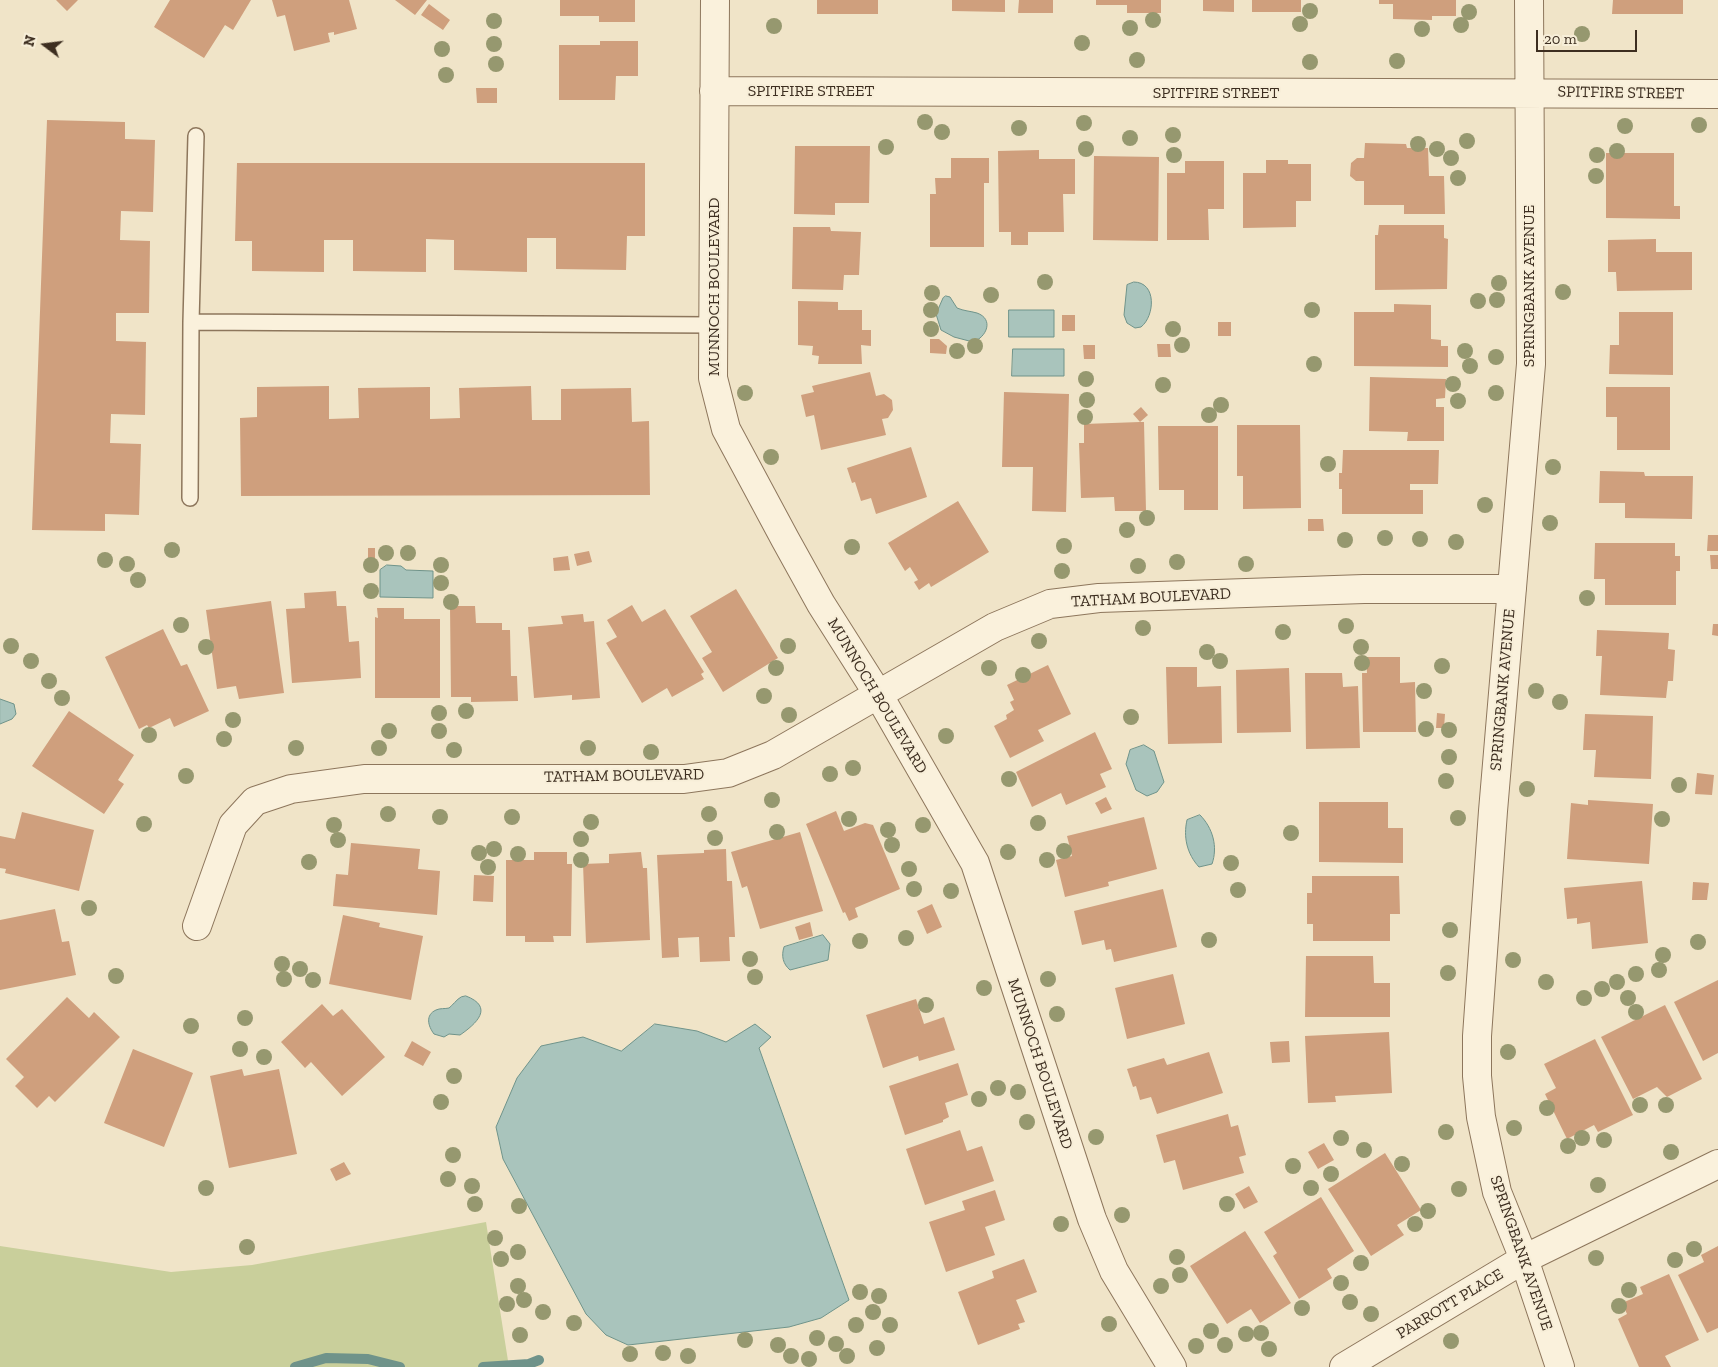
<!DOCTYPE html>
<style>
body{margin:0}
#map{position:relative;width:1718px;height:1367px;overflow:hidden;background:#f0e4c8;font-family:"Zilla Slab",serif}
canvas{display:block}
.north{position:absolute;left:20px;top:20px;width:50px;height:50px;-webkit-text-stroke:4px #f7eed8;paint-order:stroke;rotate:285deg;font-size:14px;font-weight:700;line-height:20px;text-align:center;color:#3d2e20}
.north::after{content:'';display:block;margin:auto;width:18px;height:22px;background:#3d2e20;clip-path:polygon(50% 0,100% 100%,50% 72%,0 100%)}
.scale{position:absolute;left:1536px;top:30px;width:101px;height:22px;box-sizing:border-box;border:2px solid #3d2e20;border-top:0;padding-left:6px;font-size:15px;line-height:18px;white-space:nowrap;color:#3d2e20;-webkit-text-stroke:4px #f7eed8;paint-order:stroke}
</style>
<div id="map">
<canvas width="1718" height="1367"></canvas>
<div class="north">N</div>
<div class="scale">20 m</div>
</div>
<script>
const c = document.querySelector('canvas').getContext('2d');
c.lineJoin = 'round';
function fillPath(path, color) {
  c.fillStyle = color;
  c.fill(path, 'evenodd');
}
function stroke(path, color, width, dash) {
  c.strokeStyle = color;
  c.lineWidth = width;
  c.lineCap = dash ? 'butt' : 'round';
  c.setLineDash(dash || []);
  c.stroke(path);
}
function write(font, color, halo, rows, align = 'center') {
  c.font = font + ' "Zilla Slab",serif';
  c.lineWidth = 4;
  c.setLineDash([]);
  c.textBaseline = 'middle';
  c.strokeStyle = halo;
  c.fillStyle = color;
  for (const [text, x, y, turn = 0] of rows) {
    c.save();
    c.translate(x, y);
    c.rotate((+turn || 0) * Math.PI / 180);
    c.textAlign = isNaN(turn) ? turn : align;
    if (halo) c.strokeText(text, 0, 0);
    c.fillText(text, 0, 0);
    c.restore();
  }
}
const green = new Path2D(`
 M486,1222L509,1367H0V1246L171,1272L252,1265Z`);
const water = new Path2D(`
 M1134,282C1157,282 1155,316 1141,327L1135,328L1127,323L1124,315L1127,285Z
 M946,296L950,297L957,308C964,311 970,311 977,313C994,319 987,337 973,342L954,337L941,330L936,314L943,298Z
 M1009,310H1054V337H1009Z
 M1013,349H1064V376H1012Z
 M387,565L401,566L406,570L433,571V598L380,597V570Z
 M0,699L14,704L16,714L12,719L0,724Z
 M1144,745L1154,751L1164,782L1157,792L1147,796L1136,790L1126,764L1130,750Z
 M1200,815C1213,828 1218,847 1212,864L1199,867C1187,854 1183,837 1187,820Z
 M823,935L830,944L828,960L790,970C783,964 781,956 784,947Z
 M466,996C495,1007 476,1024 460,1035L449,1034L444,1037L434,1034C428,1026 425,1015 436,1010C440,1008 445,1009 449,1008C452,1006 457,999 461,997Z
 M655,1024L697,1031L726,1042L755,1024L771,1037L759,1048L849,1300L821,1318L789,1327L628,1345L606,1335L586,1314L503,1159L496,1127L517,1078L541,1046L583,1037L621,1051Z`);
const stream = new Path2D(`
 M295,1367L326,1358L368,1359L400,1367
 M483,1367L529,1364L539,1360`);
const building = new Path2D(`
 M56,0H78L67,11Z
 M170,0H251L233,30L225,25L204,58L154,27Z
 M272,0H349L357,29L334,35V32L328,33L330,42L294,51L285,15L277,17Z
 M395,0H427L415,15Z
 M560,0H635V22H599V16H560Z
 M817,0H878V14H817Z
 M952,0H1005V12L952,11Z
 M1019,0H1053V13H1018Z
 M1096,0H1161V13H1127V5H1096Z
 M1203,0H1234V12L1203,11Z
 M1252,0H1301V12H1252Z
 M1379,0H1456V16H1432V20L1393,19V4H1379Z
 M1613,0H1683V14H1612Z
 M429,4L450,20L443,30L421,15Z
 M600,41H638V76H616L615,100H559V45H600Z
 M476,88H497V103H477Z
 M47,120L125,122V139L155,140L153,212L121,211L120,240L150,241L149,313H116V341L146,342L145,415L111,414L110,443L141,444L139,515L105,514V531L32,530Z
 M1365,143L1406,144L1407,148H1428L1429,176H1444L1445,214H1404V205H1364V181H1356L1350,176L1351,163L1357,158H1364Z
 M795,146H870L869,203H835V215L794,214Z
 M1039,150V159H1075V194H1063L1064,232H1028V245H1011V232H999L998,151Z
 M1606,153H1674V206H1680V219L1606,218Z
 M1094,156L1159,157L1158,241L1093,240Z
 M951,158H989V183H984V247H930V194H936L935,178H951Z
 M1266,160H1288V164H1311V201H1296V227L1243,228V173H1266Z
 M1185,161H1224V209H1208L1209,240H1167V173H1185Z
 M237,163H645V236H627L626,270L556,269V238H527V272L454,270V240L426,239V272L353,271V240H324V272L252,271V241H235Z
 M1379,225H1444V238L1448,239L1447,289L1375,290V235H1378Z
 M793,227H830L831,231L861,232L859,275H844L843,290L792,289Z
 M1656,239V252H1692V290L1617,291L1616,272H1608V240Z
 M798,301L838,302V310H862V330H871V346L861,345L862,364H818L819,356L812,355L813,346L798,345Z
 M1394,304L1431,305V339L1441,340V346H1448V367L1354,366V312H1394Z
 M1619,312H1673V375L1609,374L1610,345H1619Z
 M1062,315H1075V331H1062Z
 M1218,322H1231V336H1218Z
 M930,339H939L947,346L946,354L930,353Z
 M1157,344H1170L1171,357H1158Z
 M1083,345H1095V359H1084Z
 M870,372L876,396L884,394L892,400L893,410L888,418L882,419L886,435L821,450L814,415L806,417L801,395L814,392L812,386Z
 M1370,377L1446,379L1445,398L1436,399V407H1444V441H1407L1408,432L1369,431Z
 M329,386V419L359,418L358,388L430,387V419L460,418L459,388L531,386L532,420H561V389L631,388L632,422L649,421L650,495L241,496L240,418L257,417V387Z
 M1606,387H1670V450H1617V417H1606Z
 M1004,392L1069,394L1066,512L1032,511L1033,467H1002Z
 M1141,407L1148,415L1140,422H1144L1146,511H1115L1114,497L1081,498L1079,443H1084V424L1140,422L1133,414Z
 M1237,425H1300L1301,508L1243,509V476H1237Z
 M1158,426H1218V510H1184V490H1159Z
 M911,447L927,497L876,514L871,498L861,501L855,482L852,483L847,468Z
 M1343,450H1439L1438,484H1410V490H1423V514H1342V489H1339V473H1342Z
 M1600,471L1644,472L1645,476H1693L1692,519L1625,518V503H1599Z
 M958,501L989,552L931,587L929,583L919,590L914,582L918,580L910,567L905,571L888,543Z
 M1308,519H1323L1324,531H1308Z
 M1708,535H1718V551H1707Z
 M1595,543H1675V556H1680V571H1676V605H1605V579H1594Z
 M368,548H375V562H368Z
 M589,551L592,562L577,566L574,554Z
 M1710,555H1718V569H1711Z
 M568,556L570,570L554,571L553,558Z
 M736,589L778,658L723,692L702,658L712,652L690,616Z
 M336,591L337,606H346L349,642L359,641L361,678L292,683L286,609L305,608L304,593Z
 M271,601L284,693L239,699L236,686L217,689L206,610Z
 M632,605L642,622L665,609L704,672L701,674L704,679L672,697L667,688L642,703L606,643L617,637L607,620Z
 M450,606H475L476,623H502V630H510L511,676H517L518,701L471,702V697H451Z
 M377,608H404V619H440V698H375V617L378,618Z
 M583,614L584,622L594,621L600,698L572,700V695L534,698L528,627L563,624L561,616Z
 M1713,624H1718V636L1712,635Z
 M163,629L181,666L187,664L209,711L174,727L170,718L149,728L147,725L139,729L105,657Z
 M1597,630L1669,633L1668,649L1675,650L1673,681H1668L1666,698L1600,695L1602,656H1596Z
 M1366,657H1400V683L1415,682L1416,732H1363L1362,673H1367Z
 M1048,665L1071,714L1038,730L1044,741L1010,758L994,726L1007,719L1006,715L1014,710L1010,702L1014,700L1007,685Z
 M1166,667H1197V687L1221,686L1222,743L1168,744Z
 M1289,668L1291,732L1237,733L1236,670Z
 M1305,673H1342L1343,687L1358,686L1360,748L1306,749Z
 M69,711L134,755L118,780L124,784L104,814L32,766Z
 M1437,713L1445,714L1444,728H1436Z
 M1585,714L1653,716L1651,779L1594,777L1596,750H1583Z
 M1095,732L1112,769L1100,774L1106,787L1066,805L1061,793L1032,807L1016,772Z
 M1697,773L1714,775L1712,795L1695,794Z
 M1106,797L1112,809L1101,814L1095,803Z
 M1588,800L1653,804L1649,864L1567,859L1571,803L1588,805Z
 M1319,802H1388V828H1403V863L1319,862Z
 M836,811L844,831L865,823L873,825L900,889L855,908L858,917L849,921L845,912L843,913L806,824Z
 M22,812L94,830L79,891L5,873L6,869L0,868V836L15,839Z
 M1144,817L1157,869L1108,882L1109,886L1065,897L1056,860L1072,856L1067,836Z
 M800,832L823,911L760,929L747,886L742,888L731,852Z
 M351,843L420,849L418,869L440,871L437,915L333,906L336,874L348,875Z
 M726,849L727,881H732L735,937H729L730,961L700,962L699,937L678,938L679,957L662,958L657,855L704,853V850Z
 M534,852H567V864H572L571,936H553L554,942H525V936H506V860H534Z
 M641,852L643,868H647L650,940L586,943L583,864L609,863V854Z
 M474,875L494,876L493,902L473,901Z
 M1312,876H1399L1400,914H1390V941H1313V924H1307V893H1312Z
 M1642,881L1648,943L1592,949L1590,922L1577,924V918L1567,919L1564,888Z
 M1693,882L1709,883L1707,900H1692Z
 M1163,889L1177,947L1114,962L1111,949L1106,950L1104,940L1082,945L1074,911Z
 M932,904L942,927L927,934L917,911Z
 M55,909L62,942L69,941L76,975L0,990V920Z
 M343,915L380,923L379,927L423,936L411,1000L329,984Z
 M810,922L813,936L799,940L795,927Z
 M1306,956H1373L1374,983H1390V1017H1305Z
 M1173,974L1185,1024L1127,1039L1115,988Z
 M1718,980V1053L1703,1061L1674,1002Z
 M67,997L89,1018L94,1012L120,1037L55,1102L49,1096L37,1108L15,1086L24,1077L6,1059Z
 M916,999L924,1024L944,1017L955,1050L919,1061L918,1056L883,1068L866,1015Z
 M322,1004L333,1016L342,1009L385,1057L342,1096L311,1062L305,1068L281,1042Z
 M1665,1005L1702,1079L1667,1097L1657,1087L1633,1099L1601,1037Z
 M1389,1032L1392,1093L1335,1096L1336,1102L1308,1103L1305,1036Z
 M1595,1039L1633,1115L1598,1132L1594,1125L1567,1139L1545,1094L1556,1088L1544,1064Z
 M412,1041L431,1052L423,1066L404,1056Z
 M1289,1041L1290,1062L1272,1063L1270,1042Z
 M133,1049L193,1073L164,1147L104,1123Z
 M1209,1052L1223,1093L1157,1114L1151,1097L1140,1100L1136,1086L1133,1087L1127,1069L1164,1058L1167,1065Z
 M958,1063L968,1095L945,1103L949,1117L943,1120V1122L905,1135L889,1086Z
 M242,1069L244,1076L279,1069L297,1154L229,1168L210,1076Z
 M1228,1114L1231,1127L1238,1125L1246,1155L1239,1157L1244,1173L1183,1190L1175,1160L1164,1163L1156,1135Z
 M960,1130L967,1151L982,1146L994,1181L925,1205L906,1149Z
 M1324,1143L1334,1160L1318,1169L1308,1152Z
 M1385,1153L1421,1210L1397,1225L1404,1235L1371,1256L1328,1189Z
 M344,1162L351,1174L336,1181L330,1169Z
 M1249,1186L1258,1202L1244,1209L1235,1194Z
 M995,1190L1005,1220L985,1227L995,1255L946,1272L929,1222L965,1210L962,1201Z
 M1321,1197L1354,1251L1327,1269L1332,1278L1299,1299L1273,1256L1277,1253L1264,1232Z
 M1245,1231L1291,1303L1260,1323L1251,1309L1227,1324L1190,1266Z
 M1718,1246V1328L1707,1333L1678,1275L1704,1262L1701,1255Z
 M1024,1259L1037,1292L1016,1300L1025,1322L1018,1324L1020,1329L978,1345L958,1292L994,1278L992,1271Z
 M1669,1274L1699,1340L1665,1356L1671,1367H1639L1618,1319L1627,1314L1622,1303L1643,1294L1640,1287Z`);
const lane = new Path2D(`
 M191,322L711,325
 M190,498L191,322L196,136`);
const street = new Path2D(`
 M715,0L713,378L726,429L785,539L821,604L878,694L975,863L1092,1219L1114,1271L1172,1367
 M1529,0L1531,364L1493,811L1477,1036V1076L1481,1117L1497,1192L1524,1259L1560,1367
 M714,91L1718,94
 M197,926L233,825L255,801L291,789L364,779H684L728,773L773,755L995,627L1050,604L1099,598L1364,589H1512
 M1344,1367L1524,1259L1718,1164`);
const trees = [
 [1310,11],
 [1469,12],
 [1153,20],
 [494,21],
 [1300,24],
 [1461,25],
 [774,26],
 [1130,28],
 [1422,29],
 [1582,34],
 [1082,43],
 [494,44],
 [442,49],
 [1137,60],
 [1397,61],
 [1310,62],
 [496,64],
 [446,75],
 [925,122],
 [1084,123],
 [1699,125],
 [1625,126],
 [1019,128],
 [942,132],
 [1173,135],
 [1130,138],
 [1467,141],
 [1418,144],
 [886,147],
 [1086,149],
 [1437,149],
 [1617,151],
 [1174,155],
 [1597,155],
 [1451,158],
 [1596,176],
 [1458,178],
 [1045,282],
 [1499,283],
 [1563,292],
 [932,293],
 [991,295],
 [1497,300],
 [1478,301],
 [931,310],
 [1312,310],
 [931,329],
 [1173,329],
 [1182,345],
 [975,346],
 [957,351],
 [1465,351],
 [1496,357],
 [1314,364],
 [1470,366],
 [1086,379],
 [1453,384],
 [1163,385],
 [745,393],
 [1496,393],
 [1087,400],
 [1458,401],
 [1221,405],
 [1209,415],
 [1085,417],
 [771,457],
 [1328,464],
 [1553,467],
 [1485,505],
 [1147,518],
 [1550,523],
 [1127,530],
 [1385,538],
 [1420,539],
 [1345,540],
 [1456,542],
 [1064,546],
 [852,547],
 [172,550],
 [386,553],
 [408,553],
 [105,560],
 [1177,562],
 [127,564],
 [1246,564],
 [371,565],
 [441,565],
 [1138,566],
 [1062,571],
 [138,580],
 [441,583],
 [371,591],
 [1587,598],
 [451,602],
 [181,625],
 [1346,626],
 [1143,628],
 [1283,632],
 [1039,641],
 [11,646],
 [788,646],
 [206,647],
 [1361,647],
 [1207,652],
 [31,661],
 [1220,661],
 [1362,663],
 [1442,666],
 [776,668],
 [989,668],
 [1023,675],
 [49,681],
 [1424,691],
 [1536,691],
 [764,696],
 [62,698],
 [1560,702],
 [466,711],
 [439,713],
 [789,715],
 [1131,717],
 [233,720],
 [1426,729],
 [1449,730],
 [389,731],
 [439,731],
 [149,735],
 [946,736],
 [224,739],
 [296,748],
 [379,748],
 [588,748],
 [454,750],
 [651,752],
 [1449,757],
 [853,768],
 [830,774],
 [186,776],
 [1009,779],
 [1446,781],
 [1679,785],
 [1527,789],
 [772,800],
 [388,814],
 [709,814],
 [440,817],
 [512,817],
 [1458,818],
 [849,819],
 [1662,819],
 [591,822],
 [1038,823],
 [144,824],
 [334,825],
 [923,825],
 [888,830],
 [777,832],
 [1291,833],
 [715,838],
 [581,839],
 [338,840],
 [892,845],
 [494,849],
 [1064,851],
 [1008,852],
 [479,853],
 [518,854],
 [581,860],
 [1047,860],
 [309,862],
 [1231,863],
 [488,867],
 [909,869],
 [914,889],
 [1238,890],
 [951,891],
 [89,908],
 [1450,930],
 [906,938],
 [1209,940],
 [860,941],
 [1698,942],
 [1663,955],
 [750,959],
 [1513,960],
 [282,964],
 [300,969],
 [1659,970],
 [1448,973],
 [1636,974],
 [116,976],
 [755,977],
 [284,979],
 [1048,979],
 [313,980],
 [1546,982],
 [1617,982],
 [984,988],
 [1602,989],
 [1584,998],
 [1628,998],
 [926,1005],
 [1636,1012],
 [1057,1014],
 [245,1018],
 [191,1026],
 [240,1049],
 [1508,1052],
 [264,1057],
 [454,1076],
 [998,1088],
 [1018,1092],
 [979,1099],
 [441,1102],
 [1640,1105],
 [1666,1105],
 [1547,1108],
 [1027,1122],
 [1514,1128],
 [1446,1132],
 [1096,1137],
 [1341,1138],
 [1582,1138],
 [1604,1140],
 [1568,1146],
 [1364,1150],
 [1671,1152],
 [453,1155],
 [1402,1164],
 [1293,1166],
 [1331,1174],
 [448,1179],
 [1598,1185],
 [472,1186],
 [206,1188],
 [1311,1188],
 [1459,1189],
 [475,1204],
 [1227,1204],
 [519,1206],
 [1428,1211],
 [1122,1215],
 [1061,1224],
 [1415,1224],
 [495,1238],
 [247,1247],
 [1694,1249],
 [518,1252],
 [1177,1257],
 [1596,1258],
 [501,1259],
 [1675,1260],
 [1361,1263],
 [1180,1275],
 [1341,1283],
 [518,1286],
 [1161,1286],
 [1629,1290],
 [860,1292],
 [879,1296],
 [524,1300],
 [1350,1302],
 [507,1304],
 [1619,1306],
 [1302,1308],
 [543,1312],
 [873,1312],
 [1371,1314],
 [574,1323],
 [1109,1324],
 [856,1325],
 [890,1325],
 [1211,1331],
 [1261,1333],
 [1246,1334],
 [520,1335],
 [817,1338],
 [745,1340],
 [1451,1341],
 [836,1344],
 [778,1345],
 [1225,1345],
 [1196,1346],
 [877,1348],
 [1269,1349],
 [663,1353],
 [630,1354],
 [688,1356],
 [791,1356],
 [847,1356],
 [809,1359]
];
const streetNames = [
 ["SPITFIRE STREET",811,91],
 ["SPITFIRE STREET",1216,93],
 ["SPITFIRE STREET",1621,93,1],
 ["SPRINGBANK AVENUE",1529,286,-90],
 ["MUNNOCH BOULEVARD",714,287,-90],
 ["TATHAM BOULEVARD",1151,598,-3],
 ["SPRINGBANK AVENUE",1503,690,-85],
 ["MUNNOCH BOULEVARD",877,696,59],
 ["TATHAM BOULEVARD",624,776,-1],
 ["MUNNOCH BOULEVARD",1040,1064,72],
 ["SPRINGBANK AVENUE",1521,1253,71],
 ["PARROTT PLACE",1450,1304,-31]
];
fillPath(green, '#c9cf9b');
fillPath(water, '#a9c4bc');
stroke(water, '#6f938a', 1);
stroke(stream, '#6f938a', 10);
fillPath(building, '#cf9f7d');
stroke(lane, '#8d765c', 18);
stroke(street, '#8d765c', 30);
stroke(lane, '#faf1dc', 15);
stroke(street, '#faf1dc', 28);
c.fillStyle = '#96986f';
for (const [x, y] of trees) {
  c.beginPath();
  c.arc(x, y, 8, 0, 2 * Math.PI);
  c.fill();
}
write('16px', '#3d2e20', '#f7eed8', streetNames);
</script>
